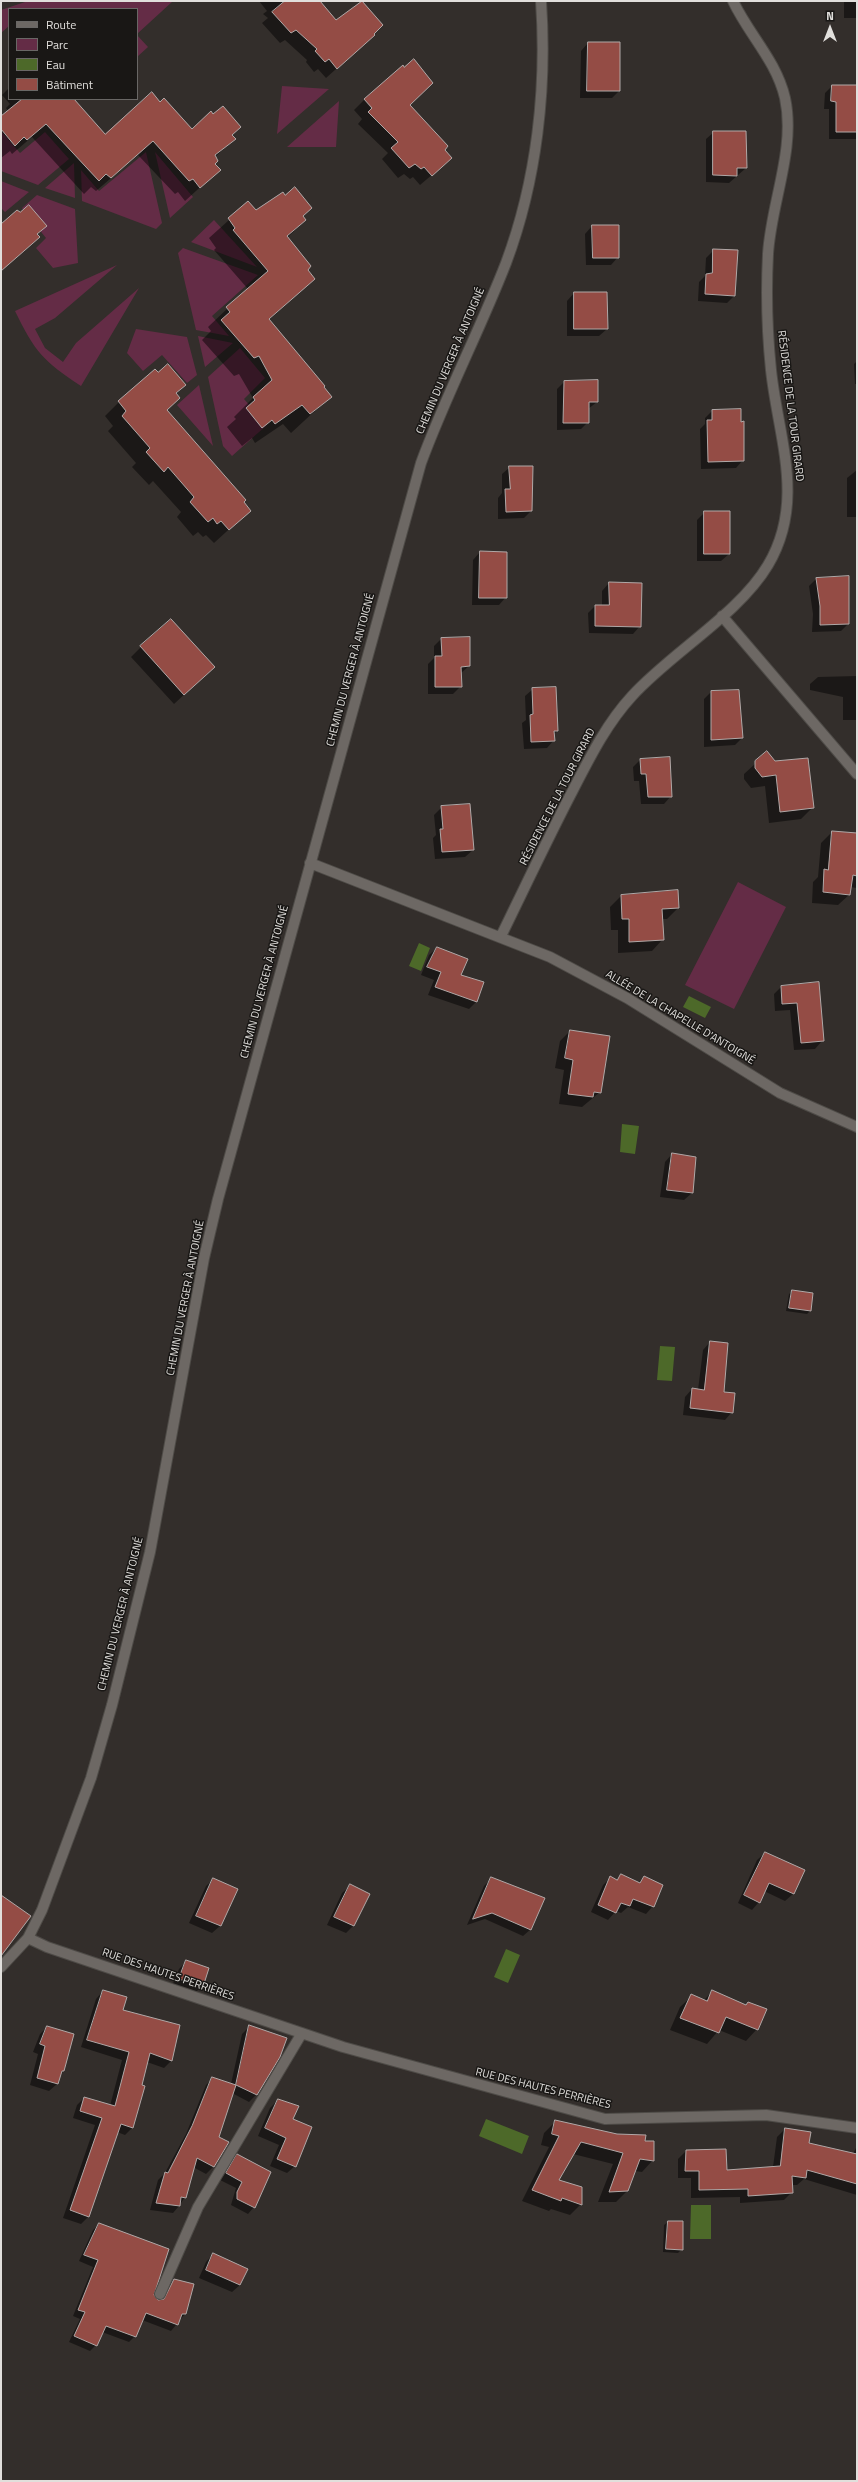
<!DOCTYPE html>
<meta charset="utf-8">
<style>
body{margin:0}
#map{position:relative;width:858px;height:2482px;overflow:hidden;background:#332e2b;font-family:"Titillium Web",sans-serif}
canvas{display:block}
.frame{position:absolute;inset:0;border:2px solid #e1dfdc;pointer-events:none}
.legend{position:absolute;left:8px;top:8px;width:130px;height:92px;box-sizing:border-box;background:#191715;border:1px solid #696765;margin:0;padding:5px 7px;list-style:none;font-size:12px;color:#e1dfdc}
.legend li{display:flex;align-items:center;gap:8px;height:20px}
.legend b{width:20px;border:1px solid #696765}
.north{position:absolute;left:810px;top:8px;width:40px;height:40px;-webkit-text-stroke:3px #191715;paint-order:stroke;rotate:0deg;font-size:11px;font-weight:700;line-height:16px;text-align:center;color:#e1dfdc}
.north::after{content:'';display:block;margin:auto;width:14px;height:18px;background:#e1dfdc;clip-path:polygon(50% 0,100% 100%,50% 72%,0 100%)}
</style>
<div id="map">
<canvas width="858" height="2482"></canvas>
<div class="frame"></div>
<ul class="legend">
<li><b style="height:5px;background:#6d6864"></b>Route</li>
<li><b style="height:11px;background:#642c46"></b>Parc</li>
<li><b style="height:11px;background:#4d6929"></b>Eau</li>
<li><b style="height:11px;background:#944c45"></b>Bâtiment</li>
</ul>
<div class="north">N</div>
</div>
<script>
const c = document.querySelector('canvas').getContext('2d');
c.lineJoin = 'round';
function fillPath(path, color) {
  c.fillStyle = color;
  c.fill(path, 'evenodd');
}
function stroke(path, color, width, dash) {
  c.strokeStyle = color;
  c.lineWidth = width;
  c.lineCap = dash ? 'butt' : 'round';
  c.setLineDash(dash || []);
  c.stroke(path);
}
function write(font, color, halo, rows, align = 'center') {
  c.font = font + ' "Titillium Web",sans-serif';
  c.lineWidth = 3;
  c.setLineDash([]);
  c.textBaseline = 'middle';
  c.strokeStyle = halo;
  c.fillStyle = color;
  for (const [text, x, y, turn = 0] of rows) {
    c.save();
    c.translate(x, y);
    c.rotate((+turn || 0) * Math.PI / 180);
    c.textAlign = isNaN(turn) ? turn : align;
    if (halo) c.strokeText(text, 0, 0);
    c.fillText(text, 0, 0);
    c.restore();
  }
}
const green = new Path2D(`
 M28,1H173L137,34V9H9V26L1,33V10Z
 M137,35L148,47L137,57Z
 M282,86L329,89L277,134Z
 M339,101L336,147H287Z
 M1,131L20,153L45,132L69,159L38,185L1,171Z
 M146,152L162,223L156,229L82,201L81,170L99,191Z
 M155,152L193,197L170,218Z
 M74,163L75,198L45,188Z
 M1,181L29,192L5,212L1,208Z
 M37,195L75,209L78,263L53,268L36,248L46,238L22,208Z
 M214,220L257,267L191,242Z
 M183,248L258,275L212,316L229,336L196,330L178,253Z
 M117,265L55,318L35,329L45,348L63,362L76,343L139,288L81,386C43,361 35,352 15,311Z
 M136,329L187,337L197,375L187,383L162,355L143,371L127,353Z
 M198,336L233,343L205,367Z
 M240,348L265,378L244,399L267,425L232,456L223,446L208,377Z
 M199,385L213,446L177,405Z
 M738,882L786,907L734,1009L685,985Z`);
const water = new Path2D(`
 M419,943L430,948L421,971L409,966Z
 M689,996L711,1007L705,1018L683,1007Z
 M622,1124L639,1126L635,1154L620,1152Z
 M660,1346L675,1347L672,1381L657,1380Z
 M506,1949L520,1955L508,1983L494,1977Z
 M486,2119L529,2136L522,2154L479,2136Z
 M691,2205H711V2239H690Z`);
const shadow = new Path2D(`
 M259,1H319L336,21L374,35L326,78L318,69L314,72L306,62L307,60L285,40L280,43L262,23L268,18L263,14L267,11Z
 M844,1H857V18H844Z
 M588,43L619,91L612,98H580L581,51Z
 M832,86H857V139H829V109H824L825,93Z
 M9,88V99H73L105,135L159,103L192,131L231,136L234,139L215,157L214,164L219,170L185,201L178,192L175,194L138,155L96,191L91,187L84,194L32,137L12,154L10,151L1,158V118L8,111L6,108L10,104L2,95Z
 M364,100L374,112L444,150L440,168L420,185L413,177L410,179L404,174L398,178L382,159L388,153L358,124L362,119L354,110Z
 M714,132L746,168L729,183L706,182V139Z
 M285,196L311,208L302,217L305,220L287,238L314,279L269,320L330,397L291,433L283,424L255,443L252,438L242,446L227,427L236,419L234,417L253,398L239,374L234,376L202,340L211,331L208,327L248,289L214,250L216,248L209,238L248,203L255,211Z
 M592,226L618,257L611,265H586L585,234Z
 M714,250L734,296L727,303L698,301L699,282L705,276L706,258Z
 M574,293L607,329L599,336H567V301Z
 M857,361V384H855L854,364Z
 M158,373L184,385L176,394L166,410L249,511L214,543L206,535L203,537L198,532L193,536L177,517L181,512L153,481L149,485L132,467L136,463L108,431L113,426L105,416L119,402Z
 M564,382L597,402L588,409V422L581,429L557,430V389Z
 M712,411L743,460L736,468L701,469L700,429L705,424V418Z
 M510,467L531,511L524,518L498,519V498L502,493V474Z
 M857,470V517H847V478Z
 M705,512L729,554L721,561H697V520Z
 M480,552L506,597L499,605H472L473,560Z
 M848,577V624L841,631L812,632L813,614L809,586L816,579Z
 M609,583L640,626L633,634L589,633L588,613L595,606H602V591Z
 M441,639L469,666L460,674L461,686L453,694H428V664L434,658V646Z
 M141,647L214,667L174,704L131,657Z
 M857,676V720H843V697L810,690V684L818,677Z
 M533,689L557,731L554,734V740L547,748L524,749L522,723L526,720L525,696Z
 M711,692L742,738L735,745L704,747V699Z
 M767,753L813,807L801,819L769,823L765,786L751,788L744,779V774Z
 M640,760L671,796L664,804H641L639,781H634L633,767Z
 M442,807L473,850L465,857L435,859L433,838L436,835L434,815Z
 M832,832L857,857V888L850,887V894L838,905L812,903L813,882L818,877L821,843Z
 M621,896L678,908L667,919H662L663,939L652,951L618,953V930H611L610,907Z
 M437,948L460,975L476,1002L469,1009L428,995L434,980L421,975L429,955Z
 M818,983L822,1041L815,1049L794,1050L790,1010L775,1011L774,994L781,987Z
 M570,1031L600,1092L582,1107L559,1104L564,1070L555,1068L560,1041Z
 M672,1154L692,1193L684,1200L660,1197L665,1162Z
 M793,1291L810,1311L807,1314L786,1311L789,1294Z
 M710,1342L723,1393L732,1412L725,1420L683,1415L685,1397L692,1389L698,1390L703,1350Z
 M765,1853L804,1871L793,1894L785,1901L764,1891L759,1902L752,1910L738,1903L757,1860Z
 M621,1875L638,1883L644,1877L653,1906L646,1914L628,1907L621,1913L616,1911L608,1920L591,1912L603,1885L610,1878L616,1881Z
 M492,1878L531,1929L523,1936L485,1919L467,1925L484,1886Z
 M214,1879L237,1889L220,1926L212,1933L189,1923L206,1886Z
 M350,1886L369,1894L353,1926L346,1933L327,1925L342,1893Z
 M187,1961L202,1986L195,1993L172,1986L179,1969Z
 M103,1991L122,2010L179,2026L171,2061L164,2068L147,2062L132,2128L125,2135L117,2132L88,2217L81,2224L63,2218L95,2125L73,2118L77,2105L84,2098L110,2106L122,2060L81,2047L96,1999Z
 M713,1991L757,2029L746,2041L719,2030L707,2044L670,2030L680,2007L692,1996L703,2001Z
 M47,2027L63,2071L57,2084L49,2091L30,2085L38,2054L33,2052L40,2034Z
 M249,2027L257,2094L249,2102L232,2093L218,2137L228,2142L213,2167L206,2174L193,2167L185,2197L179,2206L173,2213L150,2210L158,2180L165,2173L186,2134L206,2085L213,2078L231,2084L242,2034Z
 M278,2100L292,2120L295,2166L287,2173L270,2166L279,2145L258,2136L270,2108Z
 M556,2121L644,2142L653,2160L642,2172L635,2171L627,2191L616,2202H598L613,2164L573,2154L558,2180L581,2204L570,2215L551,2209L549,2211L522,2201L549,2147L541,2145L544,2133Z
 M785,2129L808,2143L853,2154L857,2146V2195L804,2179L797,2185H791L792,2192L784,2200L740,2203V2197L691,2198V2178H678V2159L686,2151L726,2171L773,2167L777,2137Z
 M237,2155L254,2207L248,2214L231,2205L236,2188L220,2180Z
 M668,2222L682,2249L678,2253L663,2252L664,2225Z
 M99,2224L157,2301H161L168,2286L174,2280L185,2314L171,2331L142,2320L135,2336L129,2342L102,2332L96,2345L90,2351L69,2342L80,2319L73,2316L93,2267L79,2261L93,2230Z
 M213,2254L240,2285L232,2292L199,2278L206,2262Z`);
const building = new Path2D(`
 M285,1H320L336,20L362,1L383,25L374,34L375,35L337,69L329,59L325,62L315,51L317,49L296,30L291,33L272,12Z
 M588,42H620V91H587Z
 M414,59L433,83L410,105L448,146L445,150L452,158L432,176L424,167L421,169L415,164L409,168L391,148L398,142L368,112L372,108L364,99L403,65L404,67Z
 M832,85H857V132H836V102L831,101Z
 M152,92L160,102L164,98L192,129L211,111L213,114L223,106L241,127L232,135L236,139L215,155L218,161L215,164L221,170L200,188L193,179L189,181L153,141L111,178L106,174L99,181L46,124L27,140L24,137L15,146L1,129V116L22,99H74L105,134Z
 M713,131H746L747,168H737V176L713,175Z
 M295,187L312,208L303,216L306,220L287,236L311,266L308,270L315,279L269,319L325,386L324,387L332,397L310,414L302,405L275,424L272,420L262,428L246,408L255,400L253,397L272,380L259,356L254,358L221,320L230,312L226,307L268,271L233,230L235,228L228,218L248,201L256,210L283,192L285,195Z
 M29,205L47,226L37,234L40,237L1,271V224L17,210L20,212Z
 M592,225H619V258H593Z
 M713,249L738,250L735,296L705,294L706,274L712,273Z
 M574,292H607L608,329H574Z
 M168,364L186,385L176,393L180,398L167,410L246,500L244,502L251,511L229,530L221,521L217,524L213,518L208,522L190,502L194,497L168,467L164,472L146,452L150,448L122,416L126,411L118,401L155,369L158,372Z
 M598,380V402H589V423H563L564,381Z
 M741,409V422L744,421V461L708,462L707,420H712V410Z
 M509,466H533L532,511L506,512L505,489H510Z
 M704,511H730V554H704Z
 M480,551L507,552V598H479Z
 M849,576V624L820,625V606L816,578Z
 M609,582L642,583L641,627L595,626V605H609Z
 M171,619L215,667L184,695L140,646Z
 M470,637V666L461,667L462,687H435V656H442L441,638Z
 M556,687L558,731H554L555,741L531,742L530,715L533,714L532,688Z
 M739,690L743,738L711,740V691Z
 M767,751L775,761L808,758L814,808L780,812L776,775L762,777L755,768V761Z
 M670,757L672,797H648L646,774H641L640,759Z
 M470,804L474,850L442,852L440,829H443L441,806Z
 M832,831L857,833V876L853,875L850,895L823,892L824,869L828,870Z
 M678,890L679,908L662,909L664,940L629,942V919H622L621,895Z
 M437,947L468,959L461,975L484,982L477,1002L435,987L441,972L427,967Z
 M819,982L824,1041L801,1043L797,1003L782,1004L781,986Z
 M570,1030L610,1036L601,1093L594,1092L593,1097L568,1094L573,1060L565,1058Z
 M672,1153L696,1157L693,1193L667,1190Z
 M792,1290L813,1293L811,1311L789,1308Z
 M710,1341L728,1343L724,1392L735,1393L733,1413L690,1408L692,1388L704,1390Z
 M765,1852L805,1870L794,1894L769,1883L760,1903L744,1895Z
 M621,1874L640,1883L644,1876L663,1885L654,1907L633,1899L630,1906L621,1903L616,1913L598,1905L610,1876L617,1880Z
 M491,1877L545,1898L531,1930L492,1913L473,1919Z
 M213,1878L238,1889L221,1926L196,1916Z
 M350,1884L370,1894L354,1926L334,1917Z
 M1,1895L31,1916L1,1956Z
 M186,1960L209,1968L203,1987L179,1979Z
 M103,1990L127,1997L123,2010L180,2025L172,2061L150,2053L142,2085L145,2086L133,2128L121,2124L89,2217L70,2210L102,2118L80,2111L84,2097L115,2106L129,2052L87,2040Z
 M712,1990L746,2005L748,2002L767,2009L758,2030L726,2017L719,2033L680,2018L691,1994L707,2001Z
 M249,2025L287,2038L280,2057L257,2095L236,2085Z
 M47,2026L74,2034L64,2071H62L58,2084L37,2078L45,2046L40,2044Z
 M212,2077L236,2085L219,2137L229,2142L214,2167L197,2158L186,2198L181,2197L180,2206L156,2203L165,2172L168,2173L192,2126Z
 M278,2099L299,2106L293,2119L312,2127L296,2167L277,2159L286,2138L265,2128Z
 M555,2120L617,2134L646,2135L645,2141H654V2161L640,2159L628,2191L609,2192L623,2153L581,2142L559,2180L582,2187V2205L562,2198L561,2201L532,2190L559,2136L552,2134Z
 M785,2128L811,2132L809,2143L857,2154V2184L807,2170L806,2178L792,2176L793,2193L748,2196V2189L699,2190V2171H685L686,2150L726,2149L727,2170L780,2166Z
 M237,2154L271,2172L255,2208L237,2199V2192L242,2182L226,2173Z
 M668,2221H683V2250L666,2249Z
 M99,2223L169,2249L154,2295L158,2300L164,2299L174,2279L194,2284L186,2314H182L178,2325L146,2313L136,2337L106,2326L97,2346L74,2336L85,2312L78,2310L98,2260L84,2255Z
 M213,2253L248,2269L240,2285L206,2270Z`);
const minor = new Path2D(`
 M722,616L857,774
 M310,863L550,957L627,998L780,1093L857,1127
 M501,936C525,887 548,838 573,790C590,757 607,723 632,696C671,653 739,614 768,565C806,501 778,437 771,370C767,331 766,293 768,254C771,203 796,149 785,98C776,60 749,35 733,1
 M28,1938L47,1947L343,2047L605,2119L766,2115L857,2128
 M1,1967L28,1938L42,1910L91,1778L112,1705L150,1552L204,1258L218,1199L421,463C446,395 480,330 506,263C537,180 547,88 541,1
 M160,2294L198,2207L302,2033`);
const streetNames = [
 ["CHEMIN DU VERGER À ANTOIGNÉ",451,361,-67],
 ["RÉSIDENCE DE LA TOUR GIRARD",790,406,83],
 ["CHEMIN DU VERGER À ANTOIGNÉ",351,670,-75],
 ["RÉSIDENCE DE LA TOUR GIRARD",558,797,-63],
 ["CHEMIN DU VERGER À ANTOIGNÉ",265,982,-75],
 ["ALLÉE DE LA CHAPELLE D'ANTOIGNÉ",680,1018,31],
 ["CHEMIN DU VERGER À ANTOIGNÉ",186,1298,-79],
 ["CHEMIN DU VERGER À ANTOIGNÉ",121,1614,-76],
 ["RUE DES HAUTES PERRIÈRES",168,1975,19],
 ["RUE DES HAUTES PERRIÈRES",543,2089,14]
];
fillPath(green, '#642c46');
fillPath(water, '#4d6929');
fillPath(shadow, '#0007');
fillPath(building, '#944c45');
stroke(building, '#b0a8a7', 1);
stroke(minor, '#4e4b47', 12);
stroke(minor, '#6d6864', 10);
write('11px', '#e1dfdc', '#191715', streetNames);
</script>
